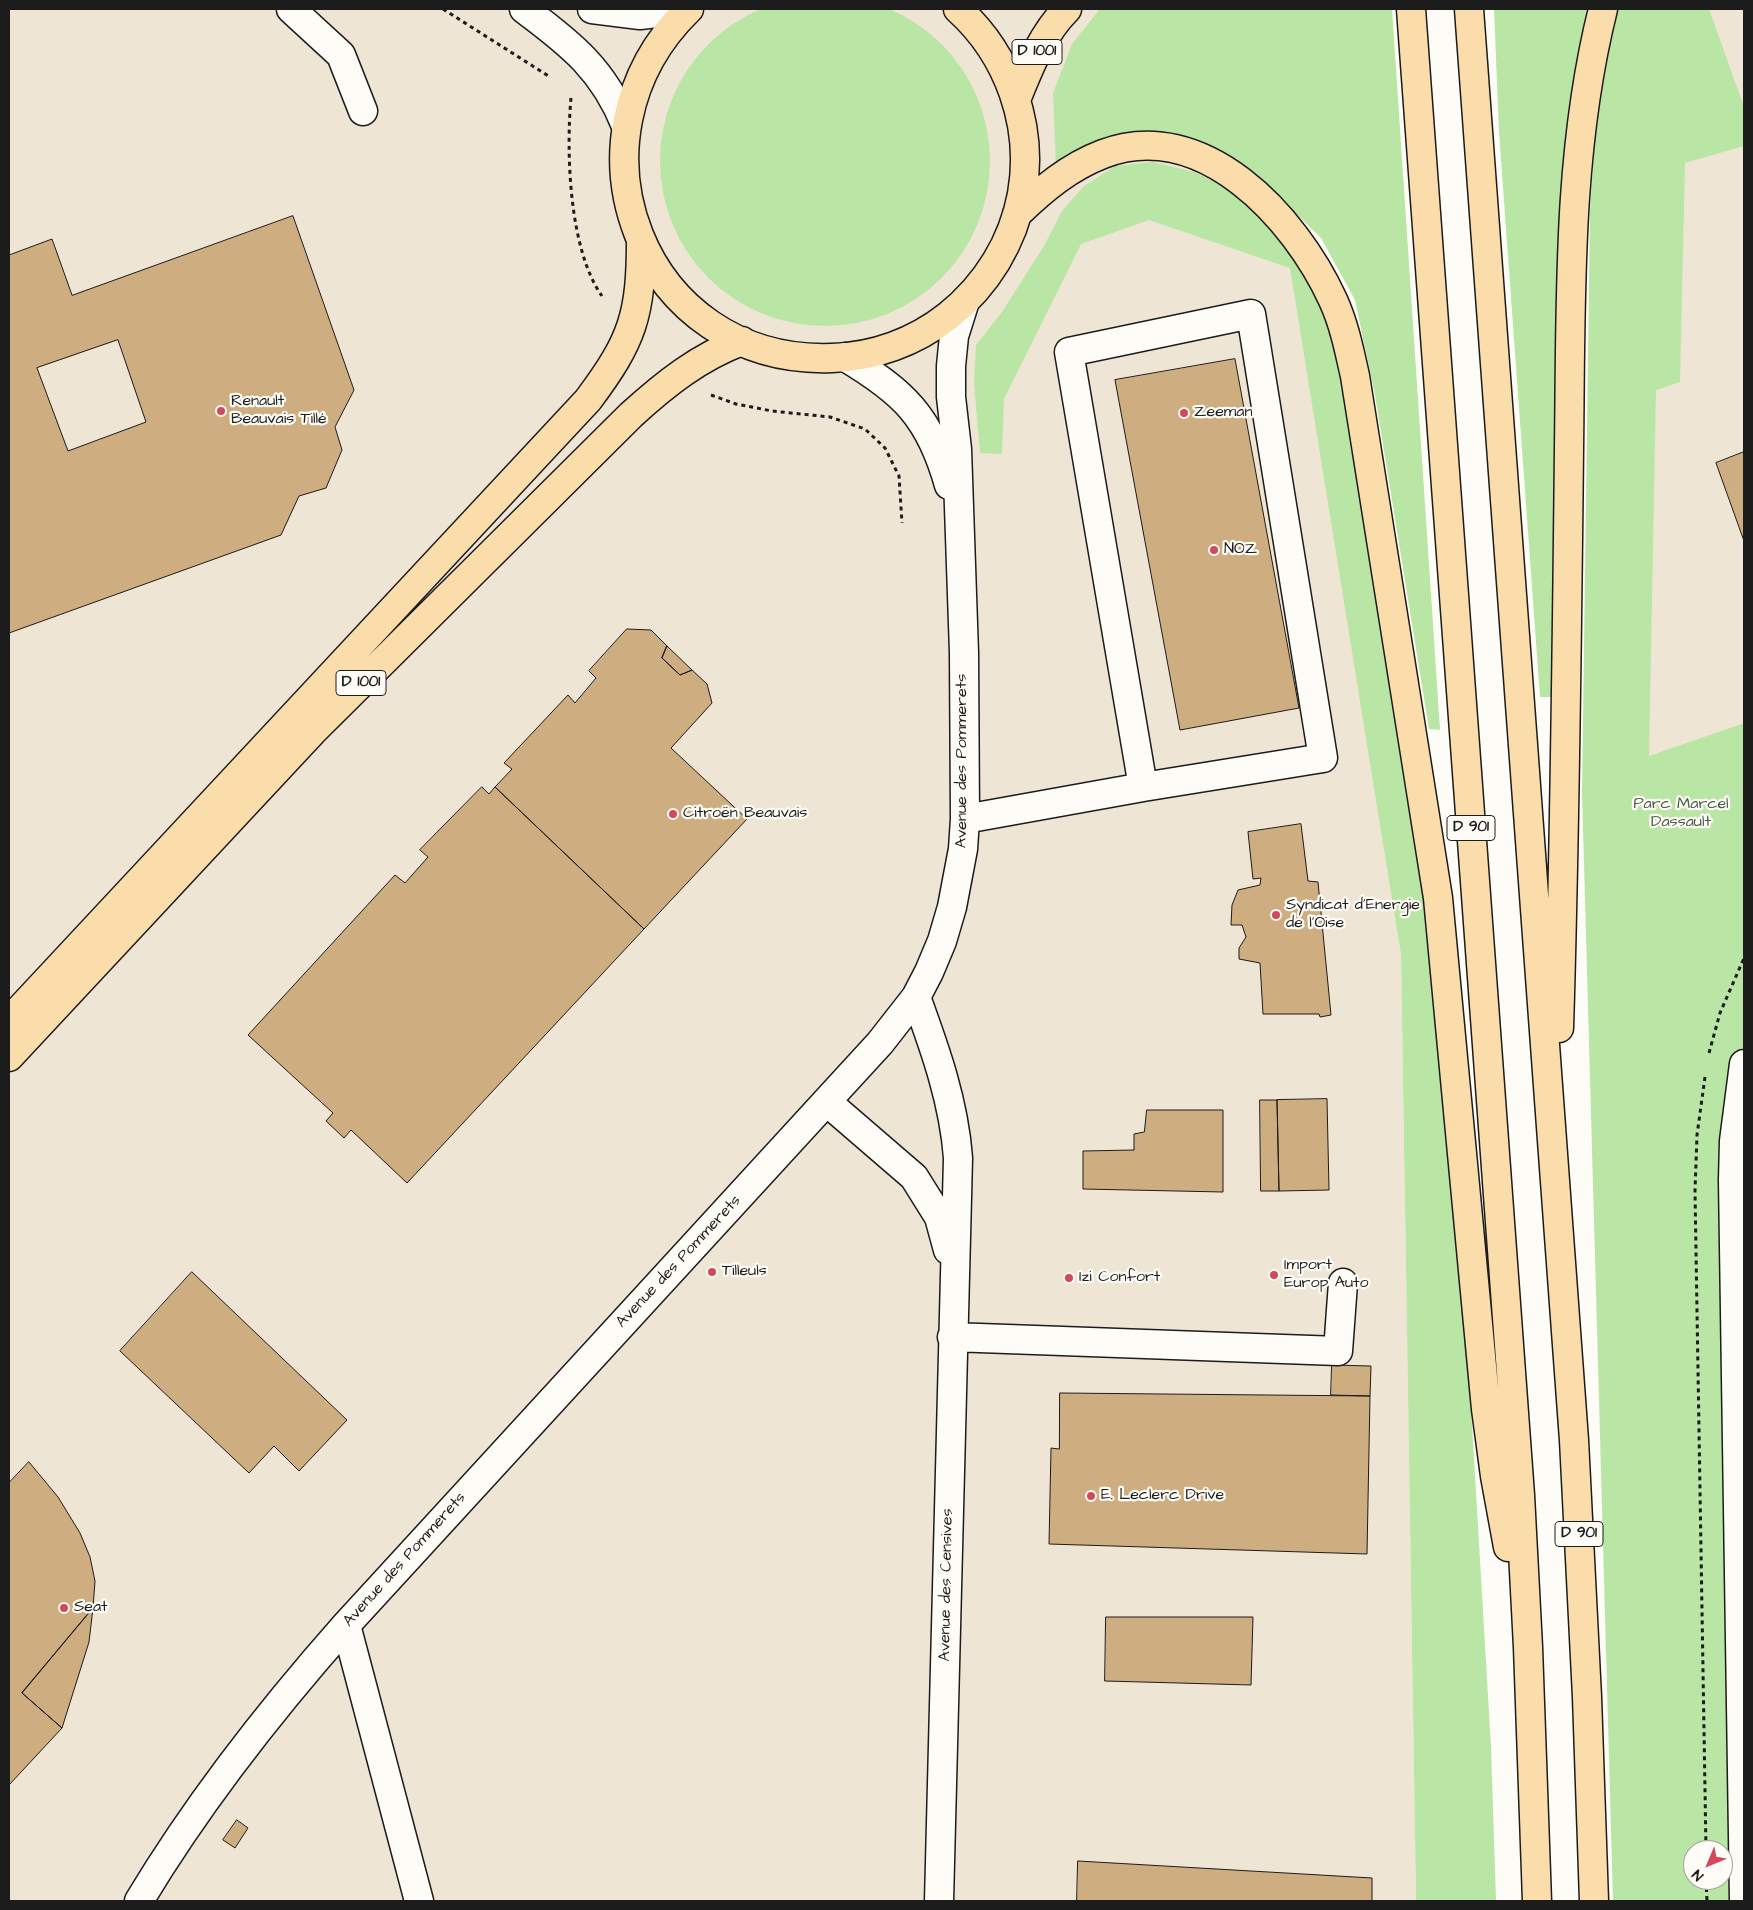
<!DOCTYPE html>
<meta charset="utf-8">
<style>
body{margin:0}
#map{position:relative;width:1753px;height:1910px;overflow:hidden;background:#fdfcf7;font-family:"Architects Daughter",sans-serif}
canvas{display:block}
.frame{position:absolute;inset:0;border:10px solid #1c1c1c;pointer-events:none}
.north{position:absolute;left:1683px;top:1840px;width:50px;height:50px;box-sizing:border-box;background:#fdfcf7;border:1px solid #a3a29f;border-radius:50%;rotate:225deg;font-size:14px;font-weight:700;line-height:20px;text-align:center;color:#1c1c1c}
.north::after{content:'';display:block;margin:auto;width:18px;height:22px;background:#d1495b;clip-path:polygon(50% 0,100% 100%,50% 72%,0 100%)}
</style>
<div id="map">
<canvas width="1753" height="1910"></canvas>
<div class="frame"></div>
<div class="north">N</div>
</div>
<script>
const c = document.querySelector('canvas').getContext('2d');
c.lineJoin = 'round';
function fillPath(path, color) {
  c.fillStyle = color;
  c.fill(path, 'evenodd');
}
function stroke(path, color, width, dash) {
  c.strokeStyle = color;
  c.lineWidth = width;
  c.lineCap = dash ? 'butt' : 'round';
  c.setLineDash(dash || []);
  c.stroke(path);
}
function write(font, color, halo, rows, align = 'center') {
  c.font = font + ' "Architects Daughter",sans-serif';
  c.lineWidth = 4.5;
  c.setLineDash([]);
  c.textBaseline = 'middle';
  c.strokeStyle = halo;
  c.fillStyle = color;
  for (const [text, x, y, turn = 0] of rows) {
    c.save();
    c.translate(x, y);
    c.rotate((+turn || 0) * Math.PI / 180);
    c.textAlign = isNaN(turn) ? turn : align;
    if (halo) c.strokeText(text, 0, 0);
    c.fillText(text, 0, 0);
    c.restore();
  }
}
const built = new Path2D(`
 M9,9H1246L1313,397L1401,955L1416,1901H9Z
 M1646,9H1744V723L1616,768Z`);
const green = new Path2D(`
 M660 161a165 165 0 1 1 330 0a165 165 0 1 1-330 0Z
 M1100,9H1392L1440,730L1429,729L1375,395L1355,300L1321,238L1278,196L1227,155L1172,133L1126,134L1095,146L1056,168L1053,93L1072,44Z
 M1494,9H1590L1568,136L1556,352L1553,697H1540L1499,132Z
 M1618,9H1709L1744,107V146L1685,163L1680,382L1656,390L1649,756L1744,723V1901H1613L1582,792L1590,211L1597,103ZM1693,1850H1723V1880H1693Z
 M1152,162L1195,172L1234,192L1303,255L1344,355L1435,961L1469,1374L1491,1747L1496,1901H1416L1401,955L1290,268L1149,220L1081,244L1004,399L1002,454L980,453L974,383L976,345L1002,312L1044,246L1062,211L1084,186L1115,166Z`);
const building = new Path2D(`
 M293,216L354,390L335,427L342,450L326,488L299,496L281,535L9,633V255L52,239L72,295ZM118,340L146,422L68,451L37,368Z
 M1235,359L1299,708L1180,730L1115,380Z
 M1744,452V541L1716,463Z
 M627,629L651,630L667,646L662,658L680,675L692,670L707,684L712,703L671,748L747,819L644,929L495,787L512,769L504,763L568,695L575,703L596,678L589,671Z
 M667,646L692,670L680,675L662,658Z
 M482,787L489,794L495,787L644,929L407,1183L351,1130L344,1138L326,1121L333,1113L248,1035L395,875L405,883L428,857L420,850Z
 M1301,824L1308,881L1318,882L1331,1015L1320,1017L1319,1014H1263L1260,963L1239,959V948L1246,937L1242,925H1231L1232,905L1238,890L1260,885L1261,878L1253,879L1248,832Z
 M1327,1099L1329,1190L1279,1191L1277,1100Z
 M1260,1100H1277L1279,1191H1261Z
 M1147,1110H1223V1192L1083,1189V1151L1134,1150V1134L1144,1132Z
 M192,1272L347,1420L299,1471L274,1446L249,1473L120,1351Z
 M1332,1365L1371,1366L1370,1396L1331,1395Z
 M1060,1393L1370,1396L1367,1554L1049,1544L1051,1448L1059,1449Z
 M29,1462L58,1497L80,1533L90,1557L95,1581L93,1608L22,1693L62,1728L9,1785V1483Z
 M93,1608L89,1642L62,1728L22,1693Z
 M1106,1617H1253L1251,1685L1105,1681Z
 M237,1820L248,1828L235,1848L223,1840Z
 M1078,1861L1372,1878V1901H1077Z`);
const path = new Path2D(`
 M443,9L550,77
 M571,98C566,152 569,250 602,296
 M711,395L736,404L772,411L830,417L865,429L885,448L899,476L902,523
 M1709,1053L1720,1013L1744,958
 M1705,1077L1697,1135L1695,1191L1706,1850
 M1706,1880L1707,1901`);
const minor = new Path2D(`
 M291,9L341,55L363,111
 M524,9C571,44 604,70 626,126
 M592,9L640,15L688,9
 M845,357C904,392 930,417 949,485
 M965,819L1143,787L1069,352L1251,314L1323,758L1143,787
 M916,997C935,1049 954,1102 958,1158L939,1901
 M827,1102L914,1177L939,1217L948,1250
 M952,1337L1338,1351L1343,1283
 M346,1625L419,1901
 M139,1901C199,1801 269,1712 346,1625L880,1043L916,997L929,972L942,941L952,907L963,849L965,819L964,653L957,449L951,397V366L954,336L965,301
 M1744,1901L1733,1180L1734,1141L1744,1064`);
const major = new Path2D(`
 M689,9C555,139 642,365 832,358C874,357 915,342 948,316C987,285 1013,242 1022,194C1034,126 1009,55 958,9
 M1411,9L1520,1495L1528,1647L1537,1901
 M1469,9L1574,1440L1587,1697L1594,1901
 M1016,100C1029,68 1042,34 1067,9
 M1017,214C1043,189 1069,167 1103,154C1203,116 1295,217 1333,300C1344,324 1349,349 1355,376L1438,898L1486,1409L1495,1476L1508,1547
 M9,1021L588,400C633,340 641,315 641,240
 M1559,1028C1565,834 1567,641 1569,448C1571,301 1567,152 1603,9
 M9,1057L315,729L631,415C665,384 699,357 742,341`);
const markers = [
 [221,411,5,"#d1495b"],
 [1184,413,5,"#d1495b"],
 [1214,550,5,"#d1495b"],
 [673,814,5,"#d1495b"],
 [1276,915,5,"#d1495b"],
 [712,1272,5,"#d1495b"],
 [1274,1275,5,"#d1495b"],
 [1069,1278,5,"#d1495b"],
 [1091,1496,5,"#d1495b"],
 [64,1608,5,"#d1495b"]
];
const shields = [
 [1037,52,50],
 [361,683,50],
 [1471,828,48],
 [1579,1534,48]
];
const shieldNames = [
 ["D 1001",1037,52],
 ["D 1001",361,683],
 ["D 901",1471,828],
 ["D 901",1579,1534]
];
const poiNames = [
 ["Renault",231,402],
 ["Beauvais Tillé",231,420],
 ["Zeeman",1194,413],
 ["NOZ",1224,550],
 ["Citroën Beauvais",683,814],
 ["Syndicat d'Energie",1286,906],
 ["de l'Oise",1286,924],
 ["Import",1284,1266],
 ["Europ Auto",1284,1284],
 ["Tilleuls",722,1272],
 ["Izi Confort",1079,1278],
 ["E. Leclerc Drive",1101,1496],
 ["Seat",74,1608]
];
const streetNames = [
 ["Avenue des Pommerets",963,761,-90],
 ["Avenue des Pommerets",679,1262,-47],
 ["Avenue des Pommerets",405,1560,-48],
 ["Avenue des Censives",947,1585,-89]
];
const parkNames = [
 ["Parc Marcel",1681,805],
 ["Dassault",1681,823]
];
fillPath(built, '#efe5d4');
fillPath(green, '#b9e6a4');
fillPath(building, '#ceae81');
stroke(building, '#1c1c1c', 1);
stroke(minor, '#1c1c1c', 31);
stroke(major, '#1c1c1c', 31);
stroke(path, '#1c1c1c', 3, [4, 4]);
stroke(minor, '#fdfcf7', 28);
stroke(major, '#fbddab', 28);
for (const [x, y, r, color] of markers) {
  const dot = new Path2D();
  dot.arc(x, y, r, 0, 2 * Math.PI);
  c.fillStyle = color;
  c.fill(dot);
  stroke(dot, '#fdfcf7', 2);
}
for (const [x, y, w] of shields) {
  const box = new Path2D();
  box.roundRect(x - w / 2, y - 12.5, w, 25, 4);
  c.fillStyle = '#fdfcf7';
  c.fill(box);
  stroke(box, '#1c1c1c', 1);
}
write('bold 15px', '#1c1c1c', null, shieldNames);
write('16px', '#1c1c1c', '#fdfcf7', poiNames, 'left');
write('16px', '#1c1c1c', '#fdfcf7', streetNames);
write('16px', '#4b5945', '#fdfcf7', parkNames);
</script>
